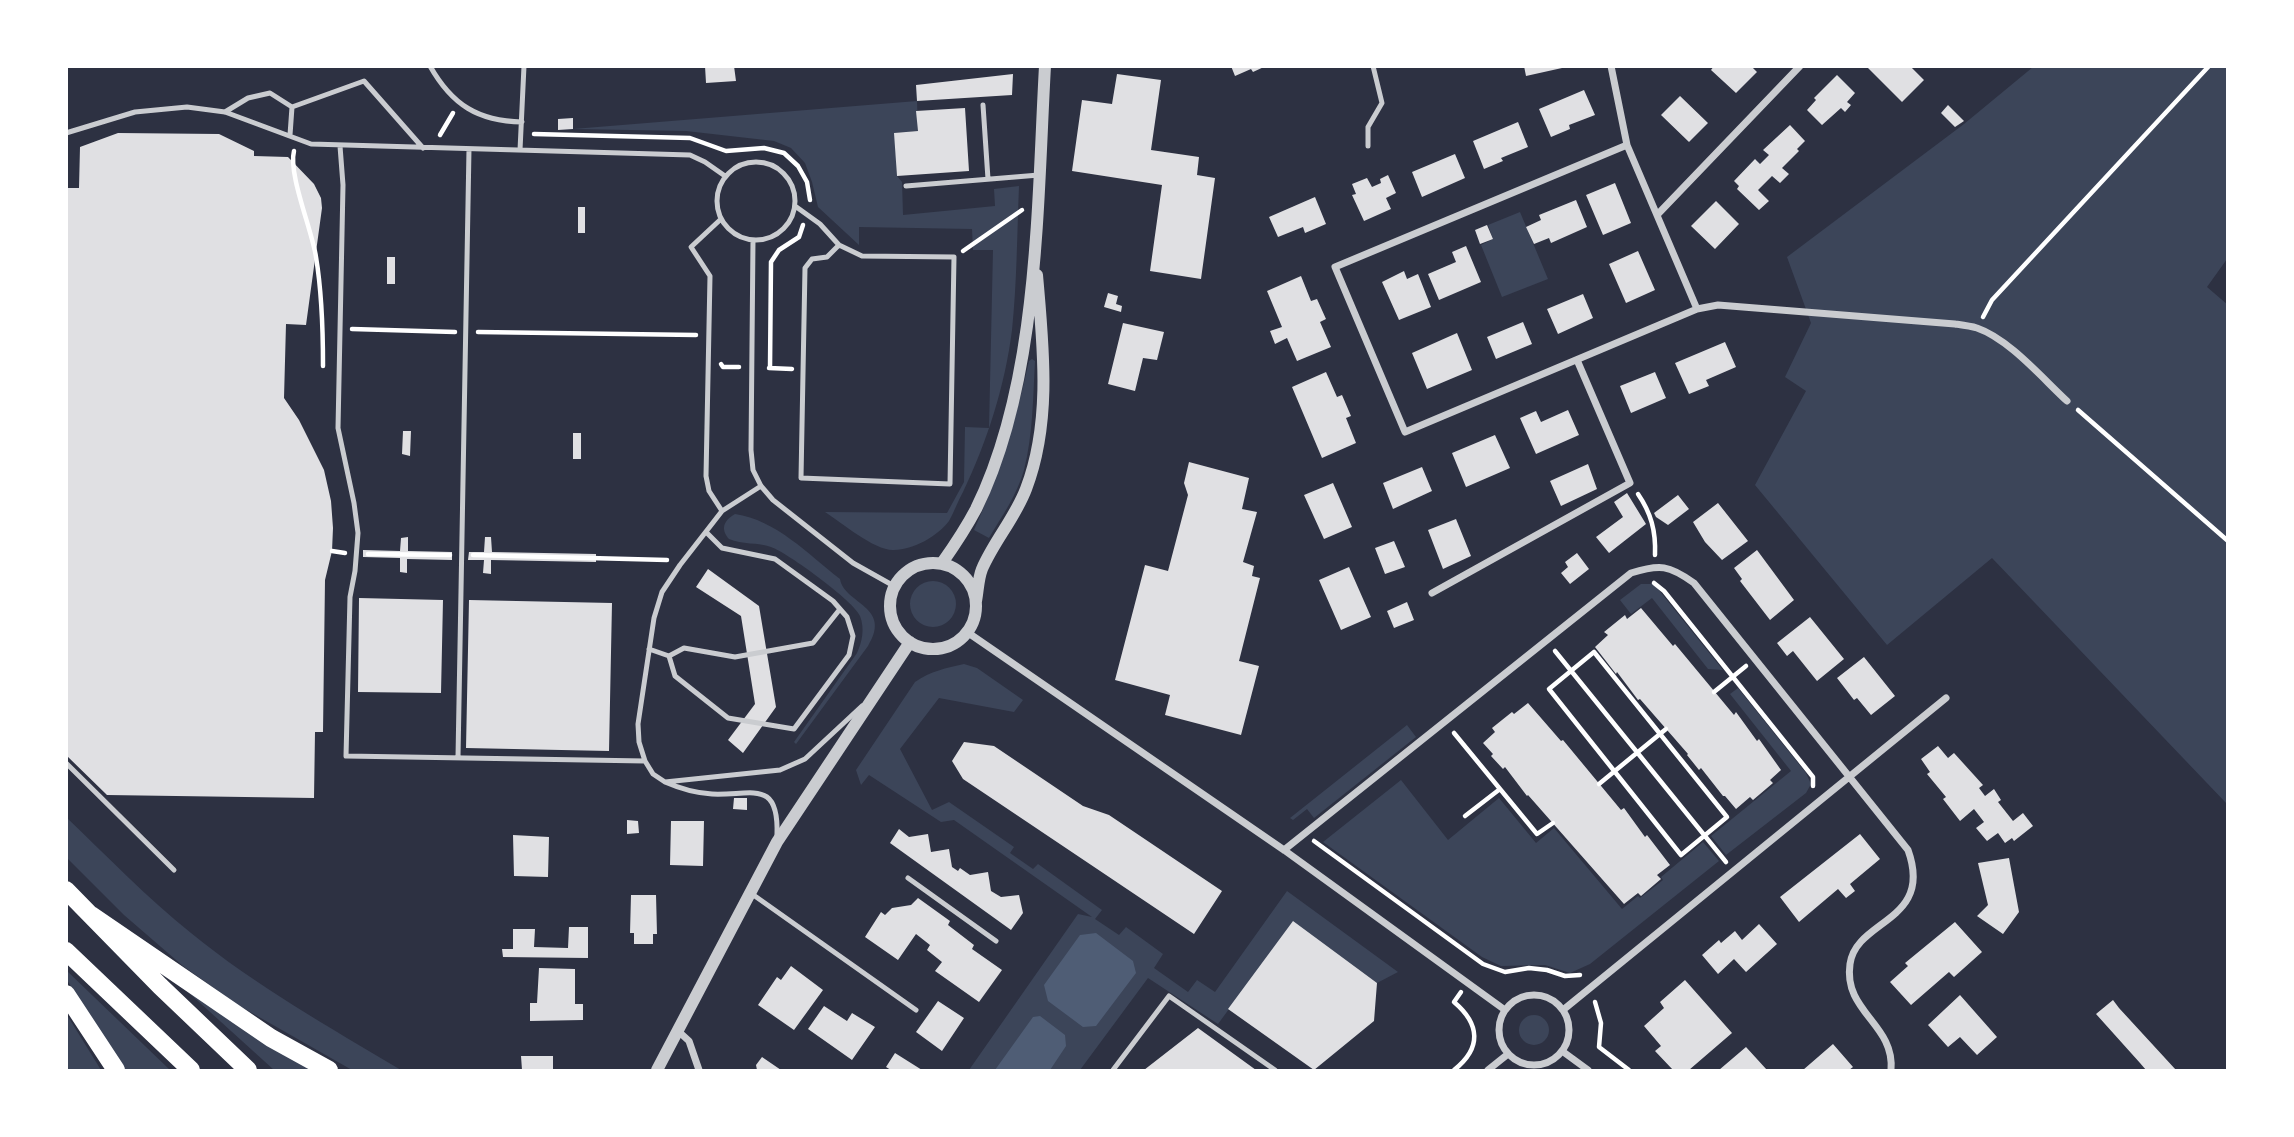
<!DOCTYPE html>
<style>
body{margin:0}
#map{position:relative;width:2294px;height:1137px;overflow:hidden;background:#2d3142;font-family:Arial,sans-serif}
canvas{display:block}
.frame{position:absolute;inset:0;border:68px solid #fff;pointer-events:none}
</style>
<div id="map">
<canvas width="2294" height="1137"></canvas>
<div class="frame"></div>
</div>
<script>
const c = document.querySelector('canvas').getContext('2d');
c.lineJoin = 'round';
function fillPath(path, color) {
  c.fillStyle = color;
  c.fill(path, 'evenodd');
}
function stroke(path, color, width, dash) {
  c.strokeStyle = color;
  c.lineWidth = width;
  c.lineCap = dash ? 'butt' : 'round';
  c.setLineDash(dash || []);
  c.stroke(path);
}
const green = new Path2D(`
 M2033,67H2227V259L2207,287L2228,305L2227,804L1992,558L1887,645L1755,485L1806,391L1785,377L1811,323L1787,257L1964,124Z
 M917,101L918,131L895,133L897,176L902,182L903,215L995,206L994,189L1019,186C1017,234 1017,283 1012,330C1005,386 987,442 963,492C958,501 954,512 949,521C938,536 913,550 894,550C875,551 842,523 825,512L947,513L964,482L965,427L989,428L993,250H973L972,229L859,227V245L818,207L812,182L805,163L791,148L774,141L686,131L573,129Z
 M1520,212L1548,279L1502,297L1481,245L1493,239L1488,225Z
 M1032,359L1035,361C1033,397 1033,435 1024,470C1017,495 1002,516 989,538L974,530C999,475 1016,420 1029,361Z
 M735,514C776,520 808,554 840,579C844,604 893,606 868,646L796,744L794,742L857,653C862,642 865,629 860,616C854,601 788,553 771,547C758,542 742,545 729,539C720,529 724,520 735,514Z
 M910 604a23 23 0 1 1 46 0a23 23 0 1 1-46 0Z
 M1641,584H1652L1658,589L1723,670L1708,669L1652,598L1631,614L1620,600Z
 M964,664L977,668L1023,700L1014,712L939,698L900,749L932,810L949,802L1014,847L1010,853L1033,869L1038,864L1102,910L1095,919L1119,935L1126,927L1163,954L1154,968L1188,992L1197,980L1215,992L1287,891L1398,972L1377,983L1293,922L1218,1024L1148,978L1080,1070H969L1078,914L1092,917L954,820L941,822L869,775L861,785L856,770L915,682C931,671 946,668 964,664Z
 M1738,688L1806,773L1811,784L1806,793L1726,855L1711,836L1791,771L1730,694Z
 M1407,725L1416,737L1314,818L1307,809L1293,820L1290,818Z
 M1401,780L1448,840L1499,798L1536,843L1554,828L1622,909L1638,896L1640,898L1663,880L1661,877L1703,842L1719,861L1590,964L1570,973L1545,965L1501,966L1482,957L1323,842Z
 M66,817C107,856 147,898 191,933C256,986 329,1027 401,1070H352L238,1005L183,966L124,915L67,858Z
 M66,970L170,1070H123L67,980Z
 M188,992L312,1070H274Z
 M66,1014L67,1015L101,1070H67Z
 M1519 1030a15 15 0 1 1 30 0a15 15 0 1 1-30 0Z`);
const water = new Path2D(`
 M1096,933L1133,961L1136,973L1096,1026L1083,1027L1048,1001L1044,985L1080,935Z
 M1040,1016L1065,1035L1066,1046L1050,1070H995L1033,1017Z`);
const building = new Path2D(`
 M705,66H734L736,81L706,83Z
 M1231,66H1266L1253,72L1251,69L1235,76Z
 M1524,66H1562V68L1526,76Z
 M1714,66H1751L1757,72L1736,93L1711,70Z
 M1866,66H1910L1924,80L1902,102Z
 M1013,74L1012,95L917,101L916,85Z
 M1117,74L1161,80L1151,150L1199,157L1197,175L1215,178L1201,279L1150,271L1162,185L1072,171L1082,100L1112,104Z
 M1837,75L1855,93L1847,102L1851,105L1845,112L1841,108L1822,125L1807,110L1816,100L1814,98Z
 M1584,90L1595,115L1569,125L1570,129L1551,137L1539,109Z
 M1680,96L1708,123L1689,142L1661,115Z
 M1948,105L1964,121L1955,127L1941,113Z
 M965,108L969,171L897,176L894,133L918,131L916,111Z
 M573,118V129L558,130V119Z
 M1518,122L1528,147L1501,158L1503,161L1484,169L1473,141Z
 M1790,125L1805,141L1797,149L1799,151L1782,168L1789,174L1780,183L1772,176L1758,190L1769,201L1759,210L1737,189L1739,186L1734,181L1755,159L1760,164L1769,155L1763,150Z
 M118,133L219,134L254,151V156L288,157L314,184L321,198L322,208L306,325L286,324L284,398L299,420L324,470L331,501L333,528L332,551L325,580L323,732H315L314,798L107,795L66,755V188H79L80,147Z
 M1455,154L1465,178L1422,197L1412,172Z
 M1388,175L1396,193L1386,198L1391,209L1364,221L1352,195L1356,194L1352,184L1367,178L1372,187L1381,183L1380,179Z
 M1615,183L1631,223L1603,235L1586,195Z
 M1315,197L1326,224L1305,233L1303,227L1278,237L1269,217Z
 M1576,200L1587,227L1551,243L1549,238L1534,244L1526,227L1541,220L1539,215Z
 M1716,201L1739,224L1715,249L1691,226Z
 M578,207H585V233H578Z
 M1487,225L1493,239L1480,244L1475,230Z
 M1466,246L1481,282L1439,300L1428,274L1456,262L1452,252Z
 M1638,251L1655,290L1626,303L1609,264Z
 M387,257H395V284H387Z
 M1404,271L1407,279L1418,274L1431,307L1399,320L1382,282Z
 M1301,276L1311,301L1317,299L1326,319L1320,322L1331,347L1297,361L1287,338L1275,344L1270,331L1282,327L1267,291Z
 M1108,293L1118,296L1116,304L1122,306L1121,312L1104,307Z
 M1583,294L1593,318L1558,334L1547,309Z
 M1523,322L1532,344L1496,359L1487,337Z
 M1123,323L1164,332L1157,360L1143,358L1135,391L1108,384Z
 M1457,333L1472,370L1427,389L1412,353Z
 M1725,342L1736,367L1706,380L1709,386L1689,394L1675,363Z
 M1326,372L1337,397L1342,395L1351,416L1346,418L1356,443L1322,458L1292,387Z
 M1655,372L1666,398L1631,413L1620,386Z
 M1568,410L1579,435L1536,454L1520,418L1536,411L1541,422Z
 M403,431H411L410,456L402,454Z
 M573,433H581V459H573Z
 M1495,435L1510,468L1466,487L1452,453Z
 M1189,462L1249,478L1242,509L1257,512L1243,562L1254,566L1252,576L1260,578L1239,661L1259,666L1241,735L1165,715L1170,695L1115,680L1145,565L1168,571L1188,495L1184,483Z
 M1588,464L1597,489L1561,506L1550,481Z
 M1422,467L1432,491L1393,509L1383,483Z
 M1333,483L1352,527L1324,539L1304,495Z
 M1627,493L1646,524L1609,553L1596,537L1623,517L1614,502Z
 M1678,495L1689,509L1668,525L1656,517L1654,513Z
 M1718,503L1748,541L1722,560L1705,542L1693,522Z
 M1456,519L1471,556L1443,569L1428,530Z
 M408,537V551L452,552V560L407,559V573L400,572V558L363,557V550L400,551L401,538Z
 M485,537H491L492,552L596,554V562L491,560V574L483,573L484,560H468L469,552H484Z
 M1394,541L1405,567L1385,574L1375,548Z
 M1757,550L1794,600L1770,620L1740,581L1742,579L1734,568Z
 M1577,553L1589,569L1570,584L1561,573L1568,567L1565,562Z
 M1349,567L1371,617L1341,630L1319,580Z
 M708,569L759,606L776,707L743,753L728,740L755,704L741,616L696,587Z
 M359,598L443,600L441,693L358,692Z
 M469,600L612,603L609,751L466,748Z
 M1407,602L1414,620L1394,628L1387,611Z
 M1641,608L1673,646L1675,644L1734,715L1736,712L1757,741L1759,739L1781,770L1770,780L1773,783L1753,800L1750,797L1736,809L1725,796H1723L1701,768L1699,770L1687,755L1688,754L1640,699L1638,700L1617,672L1616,674L1595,647L1608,635L1604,632L1625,615L1627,619Z
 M1810,617L1844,659L1817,681L1793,651L1787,656L1777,643Z
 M1864,657L1895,696L1871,715L1857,698L1854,700L1837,678Z
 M1528,703L1561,741L1563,740L1621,810L1624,808L1645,837L1647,835L1670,865L1657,875L1661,879L1641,896L1638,893L1624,904L1528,795L1527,796L1505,767L1503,769L1491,756L1493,754L1483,743L1495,732L1492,728L1512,712L1514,714Z
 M964,742L994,746L1083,806L1109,815L1222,891L1194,934L963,779L952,761Z
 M1938,746L1948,758L1954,753L1983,785L1979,788L1985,796L1994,789L2001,800L1998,802L2013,821L2023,813L2033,826L2014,841L2012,838L2005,843L1998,833L1987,841L1976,828L1984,822L1974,809L1960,821L1943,799L1946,797L1927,774L1930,772L1921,759Z
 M734,798H747V810L733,809Z
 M627,820L638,821L639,833L627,834Z
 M671,821H704L703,866L670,865Z
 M899,829L909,837L928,834L931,852L949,849L952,867L958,871L960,868L970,875L988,872L991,891L1001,897L1019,895L1023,913L1011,930L890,843Z
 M1860,834L1880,859L1850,884L1855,891L1846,898L1838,889L1799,922L1780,897Z
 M513,835L549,837L548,877L514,876Z
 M2009,858L2019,912L2003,934L1977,916L1988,905L1978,863Z
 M631,895H656L657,934H653V944H634V933H630Z
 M918,898L950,921L948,925L974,945L972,949L1002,970L979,1002L935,971L942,962L927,950L930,945L916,934L898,960L865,937L881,912L885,915L892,908L911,905Z
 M1293,921L1377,983L1374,1021L1314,1070L1228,1009Z
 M1955,922L1982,952L1954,977L1949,972L1911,1005L1890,982L1908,966L1905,963Z
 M1759,924L1777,944L1746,972L1734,959L1718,974L1702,955L1719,940L1721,943L1735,931L1742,940Z
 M569,927H588V958L503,957L502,949H513V929H535L534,947L568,948Z
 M791,966L823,990L794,1030L758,1005L777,977L781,980Z
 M539,968L575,969V1004H583V1020L530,1021V1003H537Z
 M1685,980L1732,1033L1689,1070H1673L1655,1051L1661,1046L1644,1026L1664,1008L1660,1002Z
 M1960,995L1997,1037L1977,1055L1960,1037L1948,1047L1928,1025Z
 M2113,1000L2119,1008L2176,1070H2146L2140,1063L2096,1014Z
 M938,1001L964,1018L942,1051L916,1032Z
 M824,1006L847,1021L852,1013L875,1027L852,1060L808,1029Z
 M1198,1028L1256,1070H1144Z
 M1833,1044L1853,1067L1849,1070H1803Z
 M1746,1047L1767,1070H1719Z
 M895,1053L922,1070H891L886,1067Z
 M521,1056H553V1070H522Z
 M762,1057L781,1070H757L756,1065Z`);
const path = new Path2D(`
 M534,134L690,138L726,151L764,148L784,153L798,166L807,182L810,200
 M440,135L453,113
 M294,151C288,174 312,230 316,257C322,293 323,330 323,366
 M963,251L1022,210
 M1983,317L1992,300L2209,66
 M352,329L455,332
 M478,332L696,335
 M721,364L723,367H739
 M769,368L792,369
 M770,368L771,262L779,250L799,237L803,225
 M2078,410L2228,541
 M1638,494C1651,513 1656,531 1655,555
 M332,551L345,553
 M368,554L450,555
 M473,555L667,560
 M1654,583L1664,591L1813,777V786
 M1555,651L1726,862
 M1594,652L1727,817L1681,855L1549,689Z
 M1714,692L1746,666
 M1454,733L1537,834L1553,823
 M1599,784L1666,729
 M1465,816L1500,789
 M1314,841L1483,964L1505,972L1529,968L1547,970L1565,976L1580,975
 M1595,1002L1601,1023L1599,1047L1629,1070
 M1454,1070C1482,1048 1480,1024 1454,1002L1461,992`);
const service = new Path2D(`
 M430,66C452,105 478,121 522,122
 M983,105L988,179
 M292,107L364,81L423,148
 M225,112L248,98L270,93L292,107L290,135
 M66,133L135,112L187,107L225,112L311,144L690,155L705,162L725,176
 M340,146L343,185L338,428L354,503L358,533L355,571L350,597L346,756L645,761
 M1368,146V127L1382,103L1373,66
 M520,150L524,66
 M717 201a39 39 0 1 1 78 0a39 39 0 1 1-78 0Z
 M906,186L1039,175
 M795,206L820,224L839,245L827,257L812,259L805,268L801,478L950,484L954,257L862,256L839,245
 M721,219L691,247L710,276L706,476L709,491L722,511
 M753,240L751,450L753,470L761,486L773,500L853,563L894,586
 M649,649L669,656L675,676L728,718L794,729L849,655L853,636L847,617L833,601L775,559L722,548L706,532
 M669,656L684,648L735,657L813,643L840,609
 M458,757L469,149
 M66,763L174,870
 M665,782L653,774L645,761L639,742L638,724L654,618L662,592L680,565L722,511L761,486
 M777,835C779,778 751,796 712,794C694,793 681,789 665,782L780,770L805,759L862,706
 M908,878L996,941
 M752,894L916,1010
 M1113,1070L1169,996L1275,1070`);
const minor = new Path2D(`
 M1611,66L1627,145L1697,309L1405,432L1335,267L1627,145
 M1657,215L1800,66
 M1697,309L1718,305L1955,324C1962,325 1970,326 1977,328C2009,339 2042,378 2067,401
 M1432,593L1630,483L1577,360
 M967,632L1284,850L1505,1010
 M1284,850L1631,573C1660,564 1669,565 1694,583L1908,850C1934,922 1856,919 1850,964C1843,1012 1895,1024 1891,1070
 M1499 1030a35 35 0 1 1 70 0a35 35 0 1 1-70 0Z
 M1563,1010L1946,698
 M677,1030L689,1041L699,1070
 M1562,1051L1588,1070
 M1488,1070L1508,1054`);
const tertiary = new Path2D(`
 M890 606a43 43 0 1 1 86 0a43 43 0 1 1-86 0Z
 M942,563C954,546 966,528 976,509C1039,381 1037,207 1045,66
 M976,601C978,591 978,579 982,569C994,541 1015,518 1026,489C1052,421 1043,345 1037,275
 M657,1070L777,842L910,642`);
const primary = new Path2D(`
 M66,890L160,986L248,1070
 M91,915L271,1038L329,1070
 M66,951L191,1070
 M66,994L116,1070`);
fillPath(green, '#3c4559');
fillPath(water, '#4f5d75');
fillPath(building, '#e0e0e3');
stroke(path, '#fff', 4.5);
stroke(service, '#caccd0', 5);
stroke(minor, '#caccd0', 7);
stroke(tertiary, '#caccd0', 12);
stroke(primary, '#fff', 18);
</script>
